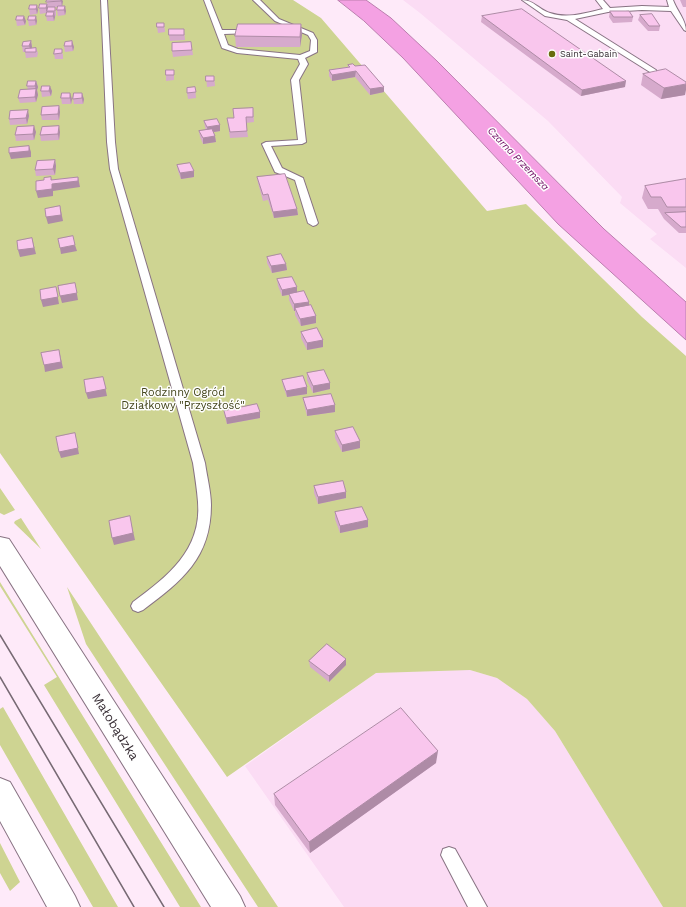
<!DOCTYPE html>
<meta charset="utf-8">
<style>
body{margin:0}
canvas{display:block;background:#feeaf9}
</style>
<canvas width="686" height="907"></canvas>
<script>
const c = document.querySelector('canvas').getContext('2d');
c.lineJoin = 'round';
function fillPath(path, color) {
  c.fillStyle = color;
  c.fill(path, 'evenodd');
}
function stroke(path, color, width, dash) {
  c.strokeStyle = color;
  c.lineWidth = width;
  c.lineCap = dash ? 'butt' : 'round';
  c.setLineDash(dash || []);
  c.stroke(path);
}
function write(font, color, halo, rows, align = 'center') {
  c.font = font + ' "Work Sans",sans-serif';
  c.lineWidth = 3;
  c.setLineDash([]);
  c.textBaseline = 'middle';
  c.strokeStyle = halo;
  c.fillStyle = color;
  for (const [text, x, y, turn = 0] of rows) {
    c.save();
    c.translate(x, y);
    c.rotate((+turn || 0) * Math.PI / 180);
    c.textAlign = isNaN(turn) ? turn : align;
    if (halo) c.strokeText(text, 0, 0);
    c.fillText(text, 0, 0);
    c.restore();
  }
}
const built = new Path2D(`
 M403,0H686V268L650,239L657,234L620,203L622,197L548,121L420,13Z
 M442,670H470L497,678L527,699L555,731L663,907H344L245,766L376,673Z`);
const green = new Path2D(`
 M0,0H293L321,18L487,211L526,204L642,317L686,356V907H663L555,731L527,699L497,678L470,670L376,673L227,777L0,453Z
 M0,488L15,510L4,515L0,513Z
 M21,518L41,549L14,523L15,521Z
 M0,582L201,907H180L44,685L57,677L0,586Z
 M67,587L278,907H258L86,644Z
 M3,707L107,888L118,907H93L0,745V709Z
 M0,843L20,882L10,891L0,873Z`);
const water = new Path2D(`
 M338,0H366L391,18L437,61L604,229L686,302V340L558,224L403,58L364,21Z`);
const service = new Path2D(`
 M101,0H107L115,142L118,169L205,463C207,477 211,492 211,505C211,558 182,581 143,610L138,612L133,610L131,606L133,602C167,577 202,550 198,502C197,489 195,476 193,463L110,169L107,142Z
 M204,0H210L222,30H254V32L252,33L224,34L228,45L238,49L300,55L310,51L311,40L308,35L275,21L253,0H260L279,19L313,33L317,40V52L305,58L308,64L299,80L306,142L302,144L271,146L282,168L303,178L318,223L316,225L313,226L308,223L295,180L275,172L262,144L266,142L298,140L291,80L300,64L298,59L237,53L222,48Z
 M522,0C534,0 539,10 550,13C567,19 586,13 603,9L596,0H603L610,8L642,6L669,7L667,0H673C677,11 686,20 686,31L684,30L671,11L642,10L608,12L575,19L656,70V74H653L567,20L545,16Z
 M449,847L455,849L487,907H468L441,855L443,849Z`);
const tertiary = new Path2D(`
 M0,537L9,539L240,896L245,907H211L0,566Z
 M0,778L10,782L75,896L80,907H47L0,821Z`);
const tram = new Path2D(`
 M0,635L164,907
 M0,677L134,907`);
const wall = new Path2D(`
 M47,0H62V6L66,11L65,15L58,16L57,10L58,7H55L56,12V16H55L54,21H47L46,16V13L40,14L39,8L47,4Z
 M680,0H686V7H683Z
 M30,5L38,10L37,14L30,15L29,9Z
 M610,11L633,17L632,22L613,23L609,17Z
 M640,15L660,26L659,31H648L638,20Z
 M17,16L26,21L25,25L17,26L16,20Z
 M29,16L37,21L36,25L29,26L28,20Z
 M482,16L625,87L581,96L481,22Z
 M164,23L165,32L158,33L157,27Z
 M301,24L302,35L300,47H236L235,36Z
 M184,29L185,40L170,41L169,35Z
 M31,41L32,47L31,48H36L38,53L37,57L26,58L25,52H23L22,46Z
 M72,41L74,47L73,51L65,52L64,46Z
 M191,42L193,55L173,57L172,51Z
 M55,49L63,54V59H55L54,54Z
 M348,65L384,92L370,95L355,77L332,81L329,76V70L348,67Z
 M174,70V80L166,81V75Z
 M643,74L685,95L661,99L641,85Z
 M206,76H214L215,86L207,87Z
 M36,81L38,87L37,90L38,95L36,102L20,103L18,98L28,90L27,86Z
 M42,86L52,91L51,96L42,97L41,91Z
 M195,87L196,98L188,99L187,93Z
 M62,93L72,99L71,104H62L61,98Z
 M74,93L84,99L83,104H74L73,99Z
 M59,106L60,112L59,120H42L41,115Z
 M253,108L254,122L246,123L248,137L230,138L227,118H234Z
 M29,116L27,124L10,125L9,119Z
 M204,121L220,131L214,132L216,142L203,144L200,137L199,131L206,130L205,127Z
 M36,132L34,140L16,141L15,135Z
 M60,132L59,140L41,141L40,135Z
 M55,160L56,166L55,175L36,176L35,170Z
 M177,165L194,177L181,179L178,171Z
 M257,177L297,209L298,215L274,218L268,200L263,201L258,183Z
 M686,179V233H679L664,219L658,209H648L642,198L645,186Z
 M267,257L286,264L287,270L272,273L267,263Z
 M277,279L297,292L309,302V306L316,316V323L301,326L295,315V311H294L289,300V295L282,296L278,286Z
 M301,332L323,340V347L307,350L301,338Z
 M307,373L330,383V389L313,393L307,380Z
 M282,380L307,387V394L287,397L283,386Z
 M303,398L335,412L307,416L304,404Z
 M224,411L260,412V418L227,424L225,417Z
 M335,431L360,448L342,452L335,438Z
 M314,486L346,492V498L318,504L314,493Z
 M335,512L368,527L340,533L335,519Z
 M309,661L346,665L329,682L310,667Z
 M436,763L310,853L275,805L274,794Z`);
const shadedWall = new Path2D(`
 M61,0H62L63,1L62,7Z
 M47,4L48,9L47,13L46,8Z
 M37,5L38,10L37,14L36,9Z
 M65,6L66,11L65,15L64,10Z
 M54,12L55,17L54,21L53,16Z
 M24,16L26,21L25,25L23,20Z
 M36,16L37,21L36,25L35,20Z
 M301,24L302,35L300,47V37Z
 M31,41L32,47L31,51L29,46Z
 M72,41L74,47L73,51L72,46Z
 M356,71L355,77L332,81V75Z
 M36,81L38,87L37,90L38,95L36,102L35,97L36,91L35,86Z
 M626,81L625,87L581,96L582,90Z
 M686,84V90L685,95L661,99L664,88Z
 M50,86L52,91L51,96L49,91Z
 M384,87V92L370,95V89Z
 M70,93L72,99L71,104L70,98Z
 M82,93L84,99L83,104L82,98Z
 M59,106L60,112L59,120L58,114Z
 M28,110L29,116L27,124L26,118Z
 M220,125V131L208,133L207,127Z
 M34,126L36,132L34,140L33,134Z
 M59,126L60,132L59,140L58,134Z
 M215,136L216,142L203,144V138Z
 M29,146L31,152V157L11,159L9,153Z
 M55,160L56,166L55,175L53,169Z
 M194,171V177L181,179L180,173Z
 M51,177L52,184L78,177L80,187L53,191V196L38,198L36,191Z
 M60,206L63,221L48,224L46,217Z
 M297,209L298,215L274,218L273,212Z
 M32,238L36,254L20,257L18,250Z
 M75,245L77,251L61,254L60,248Z
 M286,264L287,270L272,273L271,266Z
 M75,283L78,300L62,303L60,296Z
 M56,287L59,304L43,307L41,300Z
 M297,287V293L282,296V290Z
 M309,302V308H295V311H294V304Z
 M316,316V323L301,326L300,319Z
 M323,340V347L307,350V343Z
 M59,350L63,368L45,372L44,365Z
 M103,377L107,396L88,399L86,393Z
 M330,383V389L313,393V386Z
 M307,387V394L287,397L286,391Z
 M335,405V412L307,416V410Z
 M260,412V418L227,424L226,418Z
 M75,433L79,454L61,458L59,452Z
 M360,441V448L342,452V445Z
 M346,492V498L318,504V497Z
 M368,520V527L340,533V526Z
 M131,522L135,540L114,545L112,538Z
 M346,659V665L329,682V676Z
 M438,751L436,763L310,853L309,842Z`);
const building = new Path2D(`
 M47,0H61V1L46,2Z
 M40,4H47L46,8H39Z
 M30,5H37L36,9H29Z
 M58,6H65L64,10H57Z
 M48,7H55V11H47Z
 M522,9L626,81L582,90L482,16Z
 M610,11H629L633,17H614Z
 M47,12H54L53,16H46Z
 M652,14L660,26H649L640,15Z
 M17,16H24L23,20H16Z
 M29,16H36L35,20H28Z
 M157,23H164V27H157Z
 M238,24H301L300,37L235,36Z
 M169,29H184V35H169Z
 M31,41L29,46H22L23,42Z
 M72,41V46H64L65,42Z
 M191,42L192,50L172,51V43Z
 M36,48V52H25V49Z
 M55,49H62V53L54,54Z
 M353,64L355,66L365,65L384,87L370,89L356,71L332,75L329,70L350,67L348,65Z
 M666,69L686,82V84L664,88L643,74Z
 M166,70H174V75H166Z
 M206,76H214V81H206Z
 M28,81H36L35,86H27Z
 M42,86H50L49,91H41Z
 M195,87L196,92L187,93V88Z
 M36,89L35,97L18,98L20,90Z
 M62,93H70V98H61Z
 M74,93H82V98L73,99Z
 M59,106L58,114L41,115L42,107Z
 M253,108V117H246L247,131L230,132L227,118H234L233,109Z
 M28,110L26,118L9,119L10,111Z
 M217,119L220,125L207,127L204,121Z
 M34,126L33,134L15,135L17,127Z
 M59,126L58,134L40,135L42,127Z
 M212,129L215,136L203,138L199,131Z
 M29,146V151L9,153V148Z
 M55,160L53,169L35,170L37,161Z
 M190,163L194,171L180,173L177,165Z
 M285,174L297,209L273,212L268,194L263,195L257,177Z
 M51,177V180L78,177V181L52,184V189L36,191V181L44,180V178Z
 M686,179V207H667L661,197H651L645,186Z
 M60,206L61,215L46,217L45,209Z
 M686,212V227H681L665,213Z
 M73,236L75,245L60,248L58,239Z
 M32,238L34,248L18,250L17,241Z
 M281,254L286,264L271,266L267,257Z
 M292,277L297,287L282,290L277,279Z
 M75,283L77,293L60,296L58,286Z
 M56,287L58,297L41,300L40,290Z
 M304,291L309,302L294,304L289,294Z
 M311,305L316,316L300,319L295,308Z
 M317,328L323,340L307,343L301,332Z
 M59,350L61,362L44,365L41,353Z
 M324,370L330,383L313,386L307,373Z
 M303,376L307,387L286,391L282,380Z
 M103,377L106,389L86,393L84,380Z
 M331,394L335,405L307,410L303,398Z
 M257,404L260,412L226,418L224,411Z
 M353,427L360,441L342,445L335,431Z
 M75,433L78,448L59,452L56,437Z
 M343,481L346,492L318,497L314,486Z
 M362,507L368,520L340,526L335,512Z
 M130,516L133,533L112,538L109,521Z
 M327,644L346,659L329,676L309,661Z
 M401,708L438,751L309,842L274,794Z`);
const markers = [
 [552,54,4,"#686c0f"]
];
const farPoinames = [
 ["Saint-Gabain",560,54]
];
const farWaternames = [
 ["Czarna Przemsza",518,159,46]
];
const parkNames = [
 ["Rodzinny Ogród",183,393],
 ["Działkowy \"Przyszłość\"",183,406]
];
const nearStreetnames = [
 ["Małobądzka",115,727,58]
];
fillPath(built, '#fbdcf4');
fillPath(green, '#ced492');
fillPath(water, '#f4a1e3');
stroke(water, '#bb7eae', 1);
stroke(service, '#887383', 2);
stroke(tertiary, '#887383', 2);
fillPath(service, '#fff');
fillPath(tertiary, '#fff');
stroke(tram, '#776a74', 1.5);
fillPath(wall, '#d6aacc');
fillPath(shadedWall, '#ae8ba6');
fillPath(building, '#f9c6ed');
stroke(building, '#ae8ba6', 1);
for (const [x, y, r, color] of markers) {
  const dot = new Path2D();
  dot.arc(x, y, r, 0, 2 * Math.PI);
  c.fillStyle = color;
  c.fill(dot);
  stroke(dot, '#fefefe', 1.5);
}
write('9px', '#372d34', '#fefefe', farPoinames, 'left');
write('italic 10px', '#6a045e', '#fefefe', farWaternames);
write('11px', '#42441a', '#fefefe', parkNames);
write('13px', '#372d34', '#fefefe', nearStreetnames);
</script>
